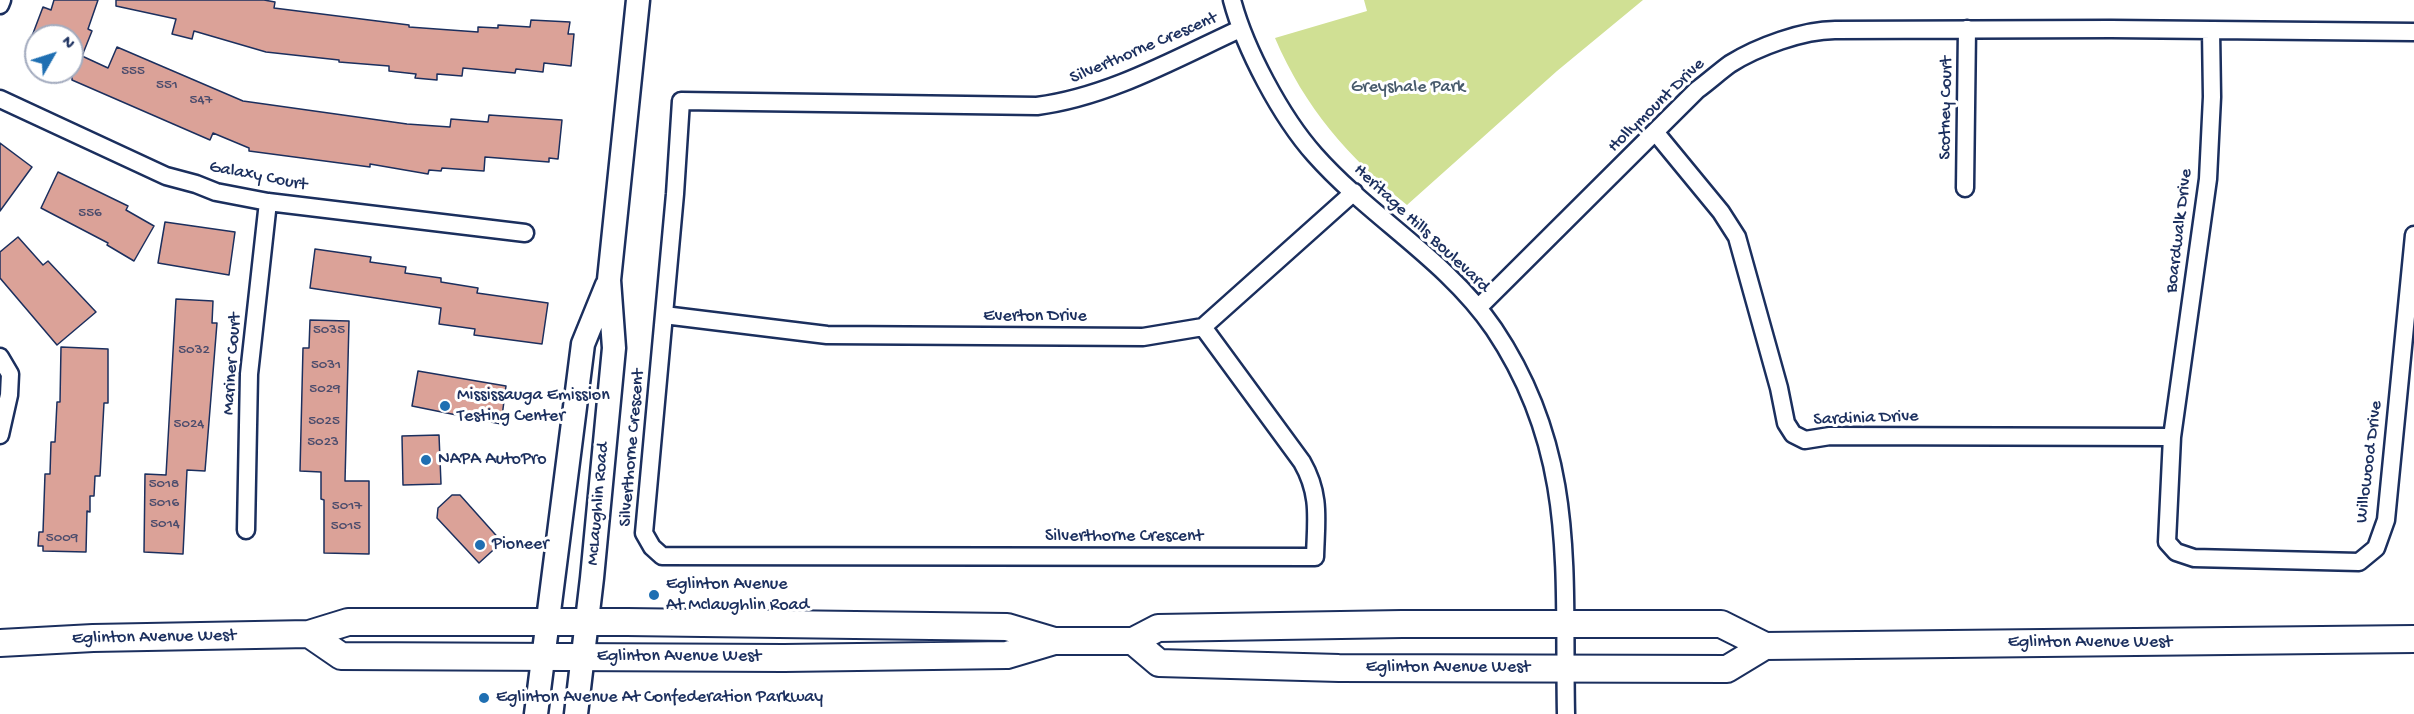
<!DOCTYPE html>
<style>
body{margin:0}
#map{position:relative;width:2414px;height:714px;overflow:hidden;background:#fff;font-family:"Gochi Hand",sans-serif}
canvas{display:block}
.north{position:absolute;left:24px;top:24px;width:60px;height:60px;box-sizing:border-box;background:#fff;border:2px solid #a4acbf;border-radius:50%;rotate:51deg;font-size:16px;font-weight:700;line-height:24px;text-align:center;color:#1b2f5e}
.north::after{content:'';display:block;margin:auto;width:21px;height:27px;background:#1f6fb2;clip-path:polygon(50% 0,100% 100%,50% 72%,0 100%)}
</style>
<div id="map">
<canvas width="2414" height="714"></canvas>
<div class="north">N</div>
</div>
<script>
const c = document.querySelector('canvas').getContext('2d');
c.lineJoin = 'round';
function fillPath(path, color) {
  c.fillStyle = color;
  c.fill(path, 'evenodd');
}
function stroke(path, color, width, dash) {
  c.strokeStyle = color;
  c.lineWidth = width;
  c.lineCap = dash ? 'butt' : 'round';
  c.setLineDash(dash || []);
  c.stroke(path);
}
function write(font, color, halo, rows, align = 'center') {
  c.font = font + ' "Gochi Hand",sans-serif';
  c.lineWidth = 6;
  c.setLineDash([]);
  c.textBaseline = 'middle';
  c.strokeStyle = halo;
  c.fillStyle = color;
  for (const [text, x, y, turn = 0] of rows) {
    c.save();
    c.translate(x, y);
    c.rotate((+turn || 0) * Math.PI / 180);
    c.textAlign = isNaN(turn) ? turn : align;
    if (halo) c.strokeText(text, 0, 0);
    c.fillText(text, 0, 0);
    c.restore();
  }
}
const green = new Path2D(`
 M1364,0H1643L1557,71L1407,205C1348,157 1305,108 1275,38L1367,11Z`);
const building = new Path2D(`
 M54,0H98L88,29L92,31L82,56L108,68L117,47L243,101L407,124L450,127L451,119L488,122L489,115L562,120L558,159L549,158V162L485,157L484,171L442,168L441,171L429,170L428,174L370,164V167L249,151V148L213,133L210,140L72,80V36H32L43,7L51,10Z
 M116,0H264L275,2L274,8L409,25V27L478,32V27L498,28V25L530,27L531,20L570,22L568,34H574L571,66L544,63L543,72L516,69L515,73L463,68L462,76L437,74V80L415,78L416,74L389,71V66L339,62V60L266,52L194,31L192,39L172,34L176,19L116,6Z
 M0,143L32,167L0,211Z
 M58,172L128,206L126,210L154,226L134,261L107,245L108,243L41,208Z
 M165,222L235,232L229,275L158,263Z
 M18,237L43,265L48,261L96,312L57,345L0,278V252Z
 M315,249L371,257L370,262L406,267L405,273L441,278V282L478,288L477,293L548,303L542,344L474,335L475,329L439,324L441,308L310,288Z
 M176,299L213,301L212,323H217L205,471L187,470L183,554L144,552L145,474L166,475Z
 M310,320L349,321L345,481H369V554L324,553V500L321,499V472L300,471L303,348H309Z
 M61,347L108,349V403H104L100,476H95L94,496H90V512L87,511L86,552L43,551V546H38L39,532H43L45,474H50L51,442H55L57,402H60Z
 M418,371L506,386L501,424L412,406Z
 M439,435L441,484L403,485L402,436Z
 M452,495H460L502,542L479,563L437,518L438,508Z`);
const street = new Path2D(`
 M1232,0C1245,49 1281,117 1315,155C1370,217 1446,259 1494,329C1578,454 1563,572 1566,714
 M0,5L2,0
 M2211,30L2212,97L2208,179L2172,437L2167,542L2176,552L2194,558L2359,562L2376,548L2386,520L2414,235
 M0,99L166,176L196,184L216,192L268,202L525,233
 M1656,133L1721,212L1737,237L1779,388L1786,423L1793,434L1805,440L1830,436L2172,437
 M1965,188L1967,29
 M1478,308L1697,90C1708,82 1719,72 1730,64C1757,47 1803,30 1835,30L2111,29L2414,32
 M664,315L827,335L1143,337L1203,327L1354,192
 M1203,327L1302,462C1321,495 1316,520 1315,557L662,556L652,547L644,533L675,194L681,101L1037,106C1108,97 1175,59 1240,29
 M0,357L10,374L9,395L0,435
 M246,530L249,374L268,202`);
const secondary = new Path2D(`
 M536,714L583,344L607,285
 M576,714L592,578L614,348L609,280L638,0`);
const primary = new Path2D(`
 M309,634L341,656L784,658L1007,655L1054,641H1133L1158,628L1402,624H1721L1765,646L2414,639
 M1133,641L1159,663L1339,668L1727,669L1765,646
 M0,643L93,638L309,634L348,622H627L1007,627L1054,641`);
const markers = [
 [445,406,6,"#1f6fb2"],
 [426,460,6,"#1f6fb2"],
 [480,545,6,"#1f6fb2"],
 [654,595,6,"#1f6fb2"],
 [484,698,6,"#1f6fb2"]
];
const numberNames = [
 ["555",133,72],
 ["551",167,86],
 ["547",201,101],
 ["556",90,214],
 ["5035",329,331],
 ["5032",194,351],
 ["5031",326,366],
 ["5029",325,390],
 ["5025",324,422],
 ["5024",189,425],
 ["5023",323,443],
 ["5018",164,485],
 ["5016",164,504],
 ["5017",347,507],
 ["5014",165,525],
 ["5015",346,527],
 ["5009",62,539]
];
const streetNames = [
 ["Silverthorne Crescent",1144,49,-23],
 ["Hollymount Drive",1657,106,-44],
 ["Scotney Court",1947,108,-89],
 ["Galaxy Court",258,177,11],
 ["Heritage Hills Boulevard",1421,229,43],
 ["Boardwalk Drive",2180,231,-83],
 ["Everton Drive",1035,317],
 ["Mariner Court",233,364,-86],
 ["Sardinia Drive",1866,419,-2],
 ["Silverthorne Crescent",633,448,-85],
 ["Willowood Drive",2370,462,-83],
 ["McLaughlin Road",599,504,-85],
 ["Silverthorne Crescent",1124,537],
 ["Eglinton Avenue West",154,638,-1],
 ["Eglinton Avenue West",2090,643],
 ["Eglinton Avenue West",679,657],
 ["Eglinton Avenue West",1448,668]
];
const parkNames = [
 ["Greyshale Park",1408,88]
];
const poiNames = [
 ["Mississauga Emission",457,396],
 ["Testing Center",457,417],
 ["NAPA AutoPro",438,460],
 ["Pioneer",492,545],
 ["Eglinton Avenue",666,585],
 ["At Mclaughlin Road",666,606],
 ["Eglinton Avenue At Confederation Parkway",496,698]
];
fillPath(green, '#d0e094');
fillPath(building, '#dba298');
stroke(building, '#1b2f5e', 1.5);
stroke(street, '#1b2f5e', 21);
stroke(secondary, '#1b2f5e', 27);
stroke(primary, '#1b2f5e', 30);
stroke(street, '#fff', 16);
stroke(secondary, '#fff', 22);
stroke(primary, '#fff', 26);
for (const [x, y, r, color] of markers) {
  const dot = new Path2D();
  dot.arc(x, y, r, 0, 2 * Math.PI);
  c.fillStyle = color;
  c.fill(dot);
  stroke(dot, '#fff', 2);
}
write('15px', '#4b4c6c', null, numberNames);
write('18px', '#1b2f5e', '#fff', streetNames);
write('18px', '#485b6c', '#fff', parkNames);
write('18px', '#1b2f5e', '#fff', poiNames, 'left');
</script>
